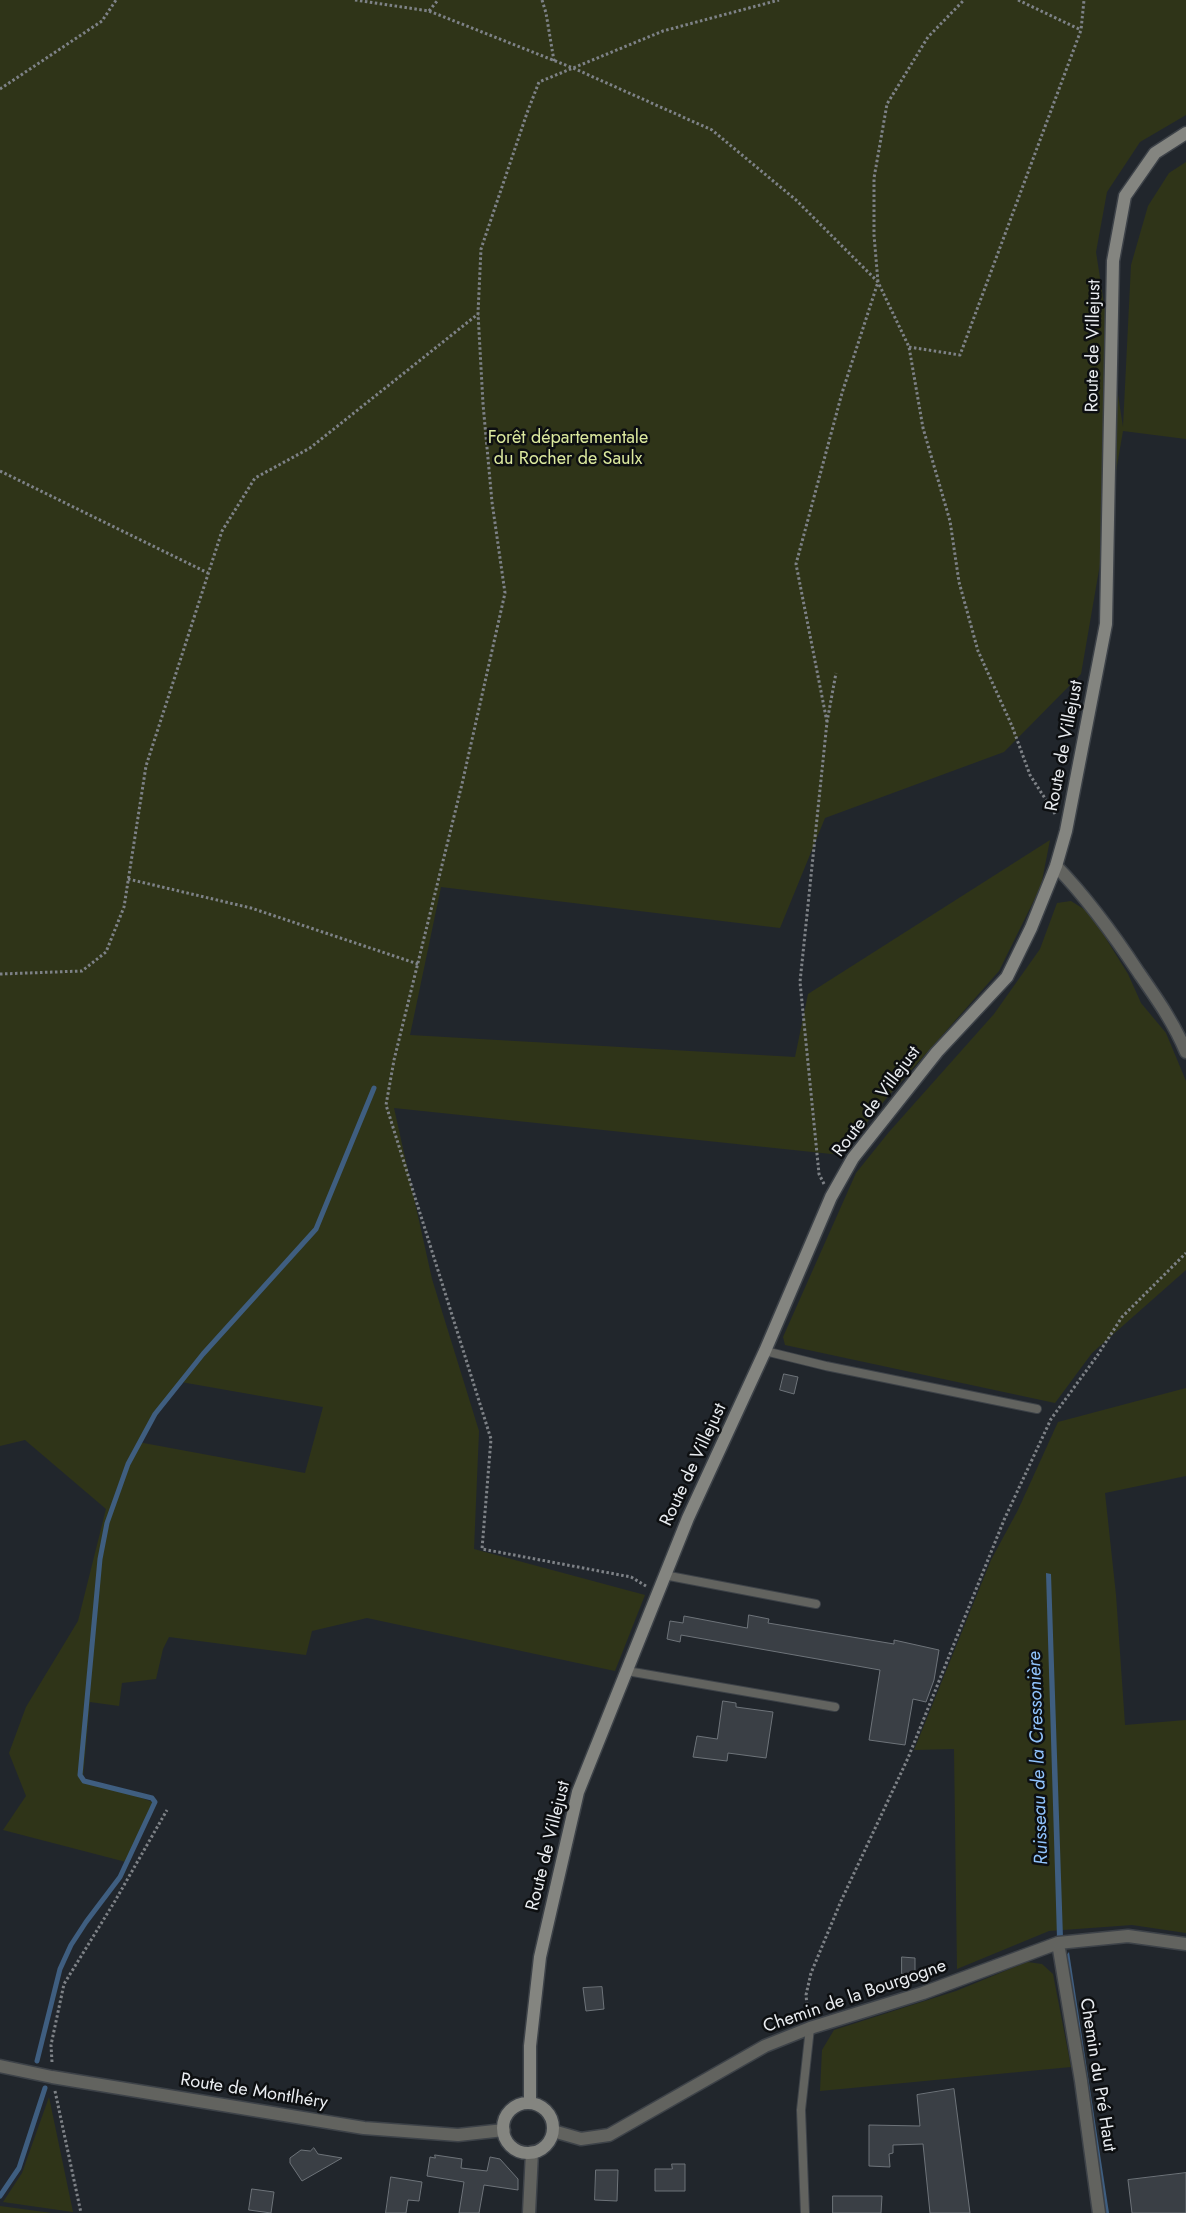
<!DOCTYPE html>
<meta charset="utf-8">
<style>
body{margin:0}
canvas{display:block;background:#21262c}
</style>
<canvas width="1186" height="2213"></canvas>
<script>
const c = document.querySelector('canvas').getContext('2d');
c.lineJoin = 'round';
function fillPath(path, color) {
  c.fillStyle = color;
  c.fill(path, 'evenodd');
}
function stroke(path, color, width, dash) {
  c.strokeStyle = color;
  c.lineWidth = width;
  c.lineCap = dash ? 'butt' : 'round';
  c.setLineDash(dash || []);
  c.stroke(path);
}
function write(font, color, halo, rows, align = 'center') {
  c.font = font + ' Jost,sans-serif';
  c.lineWidth = 5;
  c.setLineDash([]);
  c.textBaseline = 'middle';
  c.strokeStyle = halo;
  c.fillStyle = color;
  for (const [text, x, y, turn = 0] of rows) {
    c.save();
    c.translate(x, y);
    c.rotate((+turn || 0) * Math.PI / 180);
    c.textAlign = isNaN(turn) ? turn : align;
    if (halo) c.strokeText(text, 0, 0);
    c.fillText(text, 0, 0);
    c.restore();
  }
}
const green = new Path2D(`
 M0,0H1186V115L1140,142L1107,192L1096,252L1123,427L1131,265L1148,206L1169,173L1186,162V439L1123,431L1081,674L1004,752L825,818L780,928L441,887L410,1035L795,1057L808,994L1050,840L1041,886L999,971L885,1100L841,1155L394,1108L432,1279L479,1431L474,1549L645,1595L615,1671L367,1618L312,1631L306,1655L169,1637L163,1649L156,1679L122,1683L119,1706L90,1702L83,1778L153,1802L126,1862L3,1830L26,1796L9,1753L26,1707L78,1621L106,1509L25,1440L0,1446ZM181,1382L323,1407L305,1473L138,1442Z
 M1071,901L1090,913L1128,974L1141,1003L1166,1033L1186,1081V1270L1092,1353L1055,1403L785,1345L783,1337L856,1173L889,1132L994,1014L1040,949L1057,903Z
 M1186,1388V1476L1105,1493L1116,1595L1125,1725L1186,1720V1933L1132,1925L1049,1931L957,1969L954,1749L914,1750L991,1560L1018,1510L1058,1422Z
 M1027,1962L1042,1964L1053,1974L1071,2067L820,2091L822,2050L834,2030L956,1991Z
 M49,2097L73,2212L3,2202L22,2173Z
 M0,2206L52,2213H0Z`);
const water = new Path2D(`
 M1046,1573L1051,1574L1063,1938H1057Z
 M1069,1952L1109,2213H1104L1064,1958Z`);
const stream = new Path2D(`
 M37,2061L60,1969L71,1945L86,1922L120,1877L155,1802L152,1798L84,1781L80,1775L100,1559L107,1523L128,1464L155,1414L203,1354L316,1229L374,1088
 M0,2196L19,2168L45,2088`);
const building = new Path2D(`
 M784,1374L798,1377L794,1394L780,1390Z
 M749,1615L769,1619L768,1623L894,1644V1640L939,1650L934,1680L926,1702L913,1699L905,1745L869,1740L880,1670L681,1635L680,1642L667,1639L670,1621L683,1623L684,1616L747,1628Z
 M723,1701L736,1703V1707L773,1712L766,1758L728,1753L727,1761L693,1757L697,1736L717,1739Z
 M902,1957L915,1958V1974H902Z
 M602,1987L604,2009L586,2011L583,1988Z
 M954,2089L970,2213H930L923,2144L893,2145V2153L889,2154L890,2167L869,2166V2125L920,2126L917,2095Z
 M314,2148L318,2154L342,2158L302,2181L290,2163V2158L301,2150L310,2151Z
 M435,2155L462,2159L461,2168L487,2171L490,2157L500,2159L518,2179V2190L484,2185L479,2213H459L464,2182L427,2176L430,2157L435,2158Z
 M672,2164H685V2191H655V2169H672Z
 M596,2170H618L617,2201L595,2200Z
 M1186,2173V2213H1132L1128,2180Z
 M391,2177L422,2182L419,2201L408,2200L406,2213H386Z
 M252,2189L274,2192L271,2213L249,2210Z
 M833,2196H882L881,2213H833Z`);
const path = new Path2D(`
 M355,0L429,11L573,68L712,130L796,200L878,282L909,347L923,428L950,521L959,582L978,651L1012,726L1030,775L1055,814
 M542,0L546,13L554,61
 M1018,0L1081,30
 M429,11L438,0
 M0,89L102,21L116,0
 M909,347L960,355L1081,30L1084,0
 M0,471L208,573
 M827,722L796,564L842,393L878,282L874,235V178L887,104L928,37L964,0
 M128,879L251,908L418,964
 M0,974L82,971L106,952L124,907L146,766L222,531L255,478L310,448L478,314
 M824,1184L819,1174L800,982L827,722L836,673
 M646,1586L631,1577L482,1549L491,1439L386,1105L394,1060L462,784L505,593L492,502L483,404L478,313L481,249L527,113L539,82L663,31L779,0
 M808,2015L806,1995L811,1973L841,1901L908,1758L1004,1520L1051,1419L1097,1356L1122,1317L1186,1253
 M52,2062L51,2045L64,1984L115,1901L167,1810
 M55,2091L81,2213`);
const service = new Path2D(`
 M765,1351L826,1366L1037,1409
 M664,1575L816,1604
 M627,1671L835,1707
 M805,2213L801,2110L810,2028`);
const minor = new Path2D(`
 M1056,866C1088,899 1114,935 1139,973C1157,999 1174,1023 1186,1052
 M1058,1943L1081,2081L1099,2213
 M553,2131L581,2139L609,2135L765,2046L810,2028L923,1993L1058,1943L1128,1936L1186,1944
 M529,2213L532,2152`);
const tertiary = new Path2D(`
 M0,2066L52,2077L364,2128L458,2135L504,2130`);
const secondary = new Path2D(`
 M530,2103V2046L540,1957L578,1792L688,1518L765,1351L831,1197L853,1158L937,1052L1007,977L1031,928L1056,866L1066,831L1106,624L1113,261L1125,196L1155,153L1186,133
 M503 2128a25 25 0 1 1 50 0a25 25 0 1 1-50 0Z`);
const streetNames = [
 ["Route de Villejust",1094,346,-89],
 ["Route de Villejust",1065,746,-79],
 ["Route de Villejust",877,1102,-53],
 ["Route de Villejust",694,1465,-65],
 ["Route de Villejust",549,1846,-76],
 ["Chemin de la Bourgogne",855,1997,-19],
 ["Chemin du Pré Haut",1097,2075,81],
 ["Route de Montlhéry",254,2092,9]
];
const parkNames = [
 ["Forêt départementale",568,439],
 ["du Rocher de Saulx",568,460]
];
const waterNames = [
 ["Ruisseau de la Cressonière",1039,1758,-92]
];
fillPath(green, '#2f3418');
fillPath(water, '#3f5e80');
stroke(stream, '#3f5e80', 5);
fillPath(building, '#3a3f45');
stroke(building, '#6d7379', 1);
stroke(service, '#3d4248', 10);
stroke(minor, '#3d4248', 15);
stroke(tertiary, '#3d4248', 15);
stroke(secondary, '#3d4248', 15);
stroke(path, '#7e8287', 3, [2.5, 2.5]);
stroke(service, '#62635f', 8);
stroke(minor, '#62635f', 12);
stroke(tertiary, '#62635f', 12);
stroke(secondary, '#848580', 12);
write('18px', '#eaedf1', '#0d0f11', streetNames);
write('18px', '#dce99e', '#0d0f11', parkNames);
write('italic 19px', '#90c3fc', '#0d0f11', waterNames);
</script>
